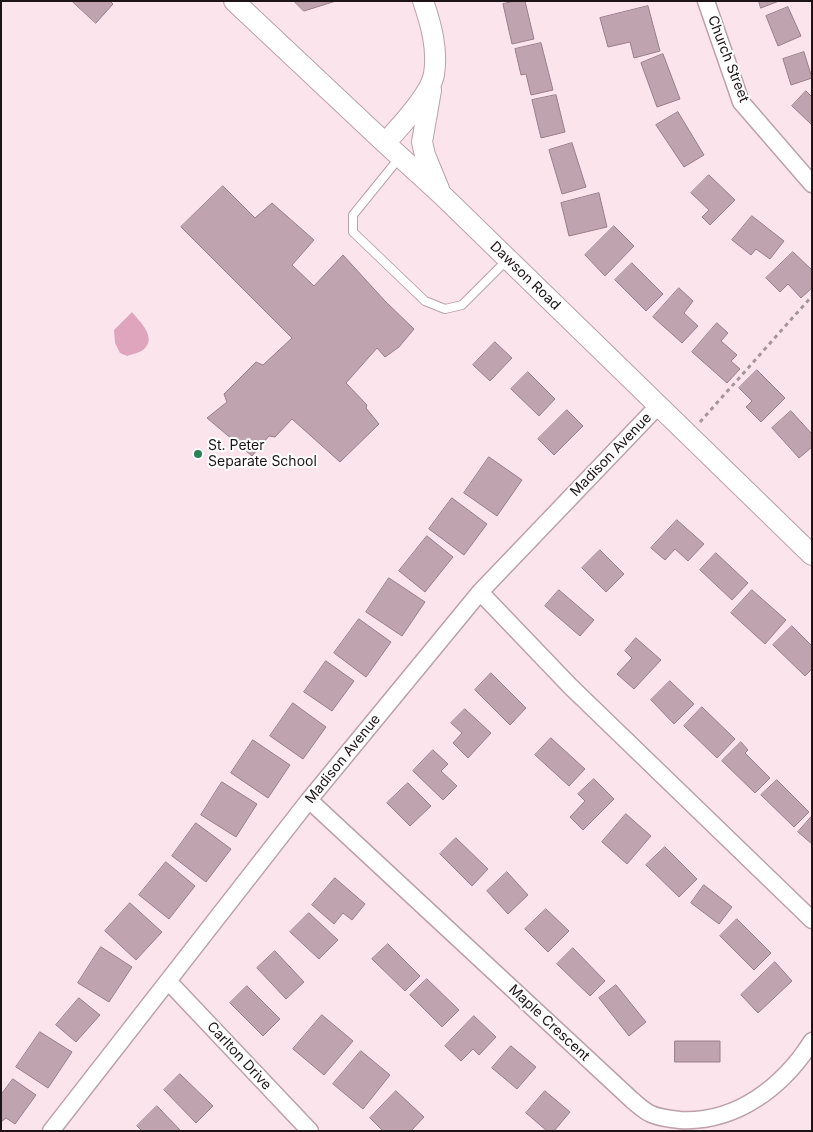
<!DOCTYPE html>
<style>
body{margin:0}
#map{position:relative;width:813px;height:1132px;overflow:hidden;background:#fce4ed;font-family:Inter,sans-serif}
canvas{display:block}
.frame{position:absolute;inset:0;border:2px solid #1e1418;pointer-events:none}
</style>
<div id="map">
<canvas width="813" height="1132"></canvas>
<div class="frame"></div>
</div>
<script>
const c = document.querySelector('canvas').getContext('2d');
c.lineJoin = 'round';
function fillPath(path, color) {
  c.fillStyle = color;
  c.fill(path, 'evenodd');
}
function stroke(path, color, width, dash) {
  c.strokeStyle = color;
  c.lineWidth = width;
  c.lineCap = dash ? 'butt' : 'round';
  c.setLineDash(dash || []);
  c.stroke(path);
}
function write(font, color, halo, rows, align = 'center') {
  c.font = font + ' Inter,sans-serif';
  c.lineWidth = 4;
  c.setLineDash([]);
  c.textBaseline = 'middle';
  c.strokeStyle = halo;
  c.fillStyle = color;
  for (const [text, x, y, turn = 0] of rows) {
    c.save();
    c.translate(x, y);
    c.rotate((+turn || 0) * Math.PI / 180);
    c.textAlign = isNaN(turn) ? turn : align;
    if (halo) c.strokeText(text, 0, 0);
    c.fillText(text, 0, 0);
    c.restore();
  }
}
const green = new Path2D(`
 M132,312C140,322 158,338 143,350C139,353 132,354 127,356L120,353L115,343L114,330Z`);
const building = new Path2D(`
 M72,1H110L113,4L96,23Z
 M294,1H336L304,11Z
 M515,1H525L534,39L512,44L503,4Z
 M759,1H779L761,8Z
 M648,6L660,51L634,58L630,42L608,47L600,18Z
 M788,7L801,36L778,46L766,16Z
 M541,43L553,90L531,95L526,74L521,75L515,49Z
 M804,52L812,78L791,85L783,59Z
 M663,54L680,99L657,107L641,63Z
 M806,91L812,97V125L792,106Z
 M556,95L565,132L541,138L532,100Z
 M678,112L704,155L684,167L656,125Z
 M572,143L586,187L562,194L549,150Z
 M709,175L735,200L710,225L702,217L709,210L691,193Z
 M223,186L255,218L272,203L314,240L292,265L314,286L343,255L385,301L414,329L399,347L385,357L377,348L346,383L367,405L366,408L379,424L340,462L292,419L275,437L269,436L252,456L207,418L227,402L224,394L256,362L263,365L292,338L181,227Z
 M599,193L607,227L569,236L561,203Z
 M752,216L784,241L770,259L756,249L751,255L732,240Z
 M614,226L634,246L605,276L585,255Z
 M793,252L812,270V288L801,298L788,284L780,292L766,278Z
 M632,263L663,294L646,311L615,280Z
 M679,288L693,301L684,313L698,326L682,343L653,317Z
 M717,323L728,333L721,341L737,355L731,361L740,369L727,383L692,352Z
 M495,342L512,358L490,381L473,365Z
 M757,370L785,398L761,422L746,407L752,401L739,388Z
 M528,372L555,399L539,416L511,389Z
 M567,410L583,426L554,455L538,439Z
 M791,411L812,434V447L799,458L772,428Z
 M489,457L522,480L497,516L464,493Z
 M452,498L487,524L464,555L429,529Z
 M677,520L704,544L688,561L675,549L665,560L651,548Z
 M427,536L453,557L425,592L399,571Z
 M600,550L624,574L606,592L582,568Z
 M716,553L748,583L732,600L700,570Z
 M389,578L425,602L402,636L366,612Z
 M559,590L594,620L580,636L545,606Z
 M752,590L786,620L765,644L731,613Z
 M359,619L391,642L366,677L334,653Z
 M792,626L812,646V669L805,676L773,645Z
 M636,638L661,660L634,689L617,674L632,658L625,651Z
 M326,661L354,681L332,711L304,692Z
 M491,673L526,708L510,725L475,690Z
 M670,681L694,704L674,724L651,700Z
 M293,703L326,727L303,759L270,736Z
 M702,707L735,739L717,758L684,726Z
 M465,709L491,733L468,758L453,743L462,733L451,723Z
 M551,738L585,769L569,786L535,755Z
 M253,740L290,765L268,798L231,773Z
 M741,742L748,750L745,753L770,778L755,793L722,761Z
 M433,750L448,764L441,771L457,786L443,800L413,771Z
 M594,779L614,799L583,830L570,817L585,801L578,794Z
 M777,780L809,812L794,827L761,795Z
 M222,782L257,804L236,837L201,815Z
 M408,783L431,806L410,826L387,803Z
 M626,814L651,836L627,864L602,842Z
 M812,816V844L798,832Z
 M196,823L231,849L206,882L172,856Z
 M456,838L488,869L472,886L440,854Z
 M665,847L697,879L679,897L646,865Z
 M166,862L195,886L169,919L139,895Z
 M507,872L528,895L508,914L487,891Z
 M335,878L365,904L352,920L343,913L334,924L312,905Z
 M704,885L732,907L719,924L691,903Z
 M130,903L162,932L136,960L105,931Z
 M546,909L569,931L548,952L525,929Z
 M309,913L338,940L319,959L290,932Z
 M737,919L771,953L754,970L720,936Z
 M388,944L420,976L405,991L372,959Z
 M101,947L132,967L109,1002L78,983Z
 M573,948L605,981L590,996L557,964Z
 M275,951L304,982L286,999L257,968Z
 M775,962L792,981L758,1013L741,995Z
 M427,979L459,1010L442,1027L410,995Z
 M616,985L646,1022L629,1036L599,998Z
 M247,986L280,1019L263,1036L230,1003Z
 M79,998L100,1015L76,1042L56,1025Z
 M322,1015L353,1041L324,1075L293,1049Z
 M474,1016L496,1037L479,1055L473,1049L461,1061L445,1046Z
 M40,1032L72,1052L48,1088L16,1067Z
 M675,1041H720V1062H675Z
 M511,1046L536,1067L517,1089L492,1068Z
 M361,1051L390,1075L363,1109L333,1084Z
 M180,1074L213,1106L196,1123L164,1090Z
 M13,1079L36,1095L15,1124L6,1118L1,1122V1095Z
 M396,1091L424,1117L411,1131H383L370,1118Z
 M545,1091L570,1112L554,1131H547L526,1113Z
 M157,1106L181,1131H142L137,1126Z`);
const path = new Path2D(`
 M700,422L812,296`);
const service = new Path2D(`
 M400,157L353,215V232L425,301L445,309L462,305L508,259`);
const minor = new Path2D(`
 M706,1L741,102L812,184
 M480,592L570,686L812,920
 M309,800L632,1100C638,1105 644,1111 651,1114C660,1118 670,1119 680,1120C736,1123 783,1087 812,1041
 M168,981L310,1131
 M51,1131L309,800L480,592L658,406`);
const tertiary = new Path2D(`
 M234,1L385,143L441,194L812,555
 M431,90L422,142L425,155L439,189
 M385,143C399,128 431,94 434,74C438,49 431,24 423,1`);
const markers = [
 [198,454,5,"#298257"]
];
const streetNames = [
 ["Church Street",728,59,69],
 ["Dawson Road",525,276,44],
 ["Madison Avenue",611,455,-46],
 ["Madison Avenue",343,759,-51],
 ["Maple Crescent",549,1023,43],
 ["Carlton Drive",239,1056,47]
];
const poiNames = [
 ["St. Peter",208,446],
 ["Separate School",208,462]
];
fillPath(green, '#dfa5bd');
fillPath(building, '#bfa3ae');
stroke(building, '#987e89', 1);
stroke(service, '#bca0ab', 10);
stroke(minor, '#bca0ab', 19);
stroke(tertiary, '#bca0ab', 22);
stroke(path, '#a7959c', 3, [4, 4]);
stroke(service, '#fff', 8);
stroke(minor, '#fff', 16);
stroke(tertiary, '#fff', 20);
for (const [x, y, r, color] of markers) {
  const dot = new Path2D();
  dot.arc(x, y, r, 0, 2 * Math.PI);
  c.fillStyle = color;
  c.fill(dot);
  stroke(dot, '#fff', 2);
}
write('14px', '#1e1418', '#fff', streetNames);
write('14px', '#1e1418', '#fff', poiNames, 'left');
</script>
